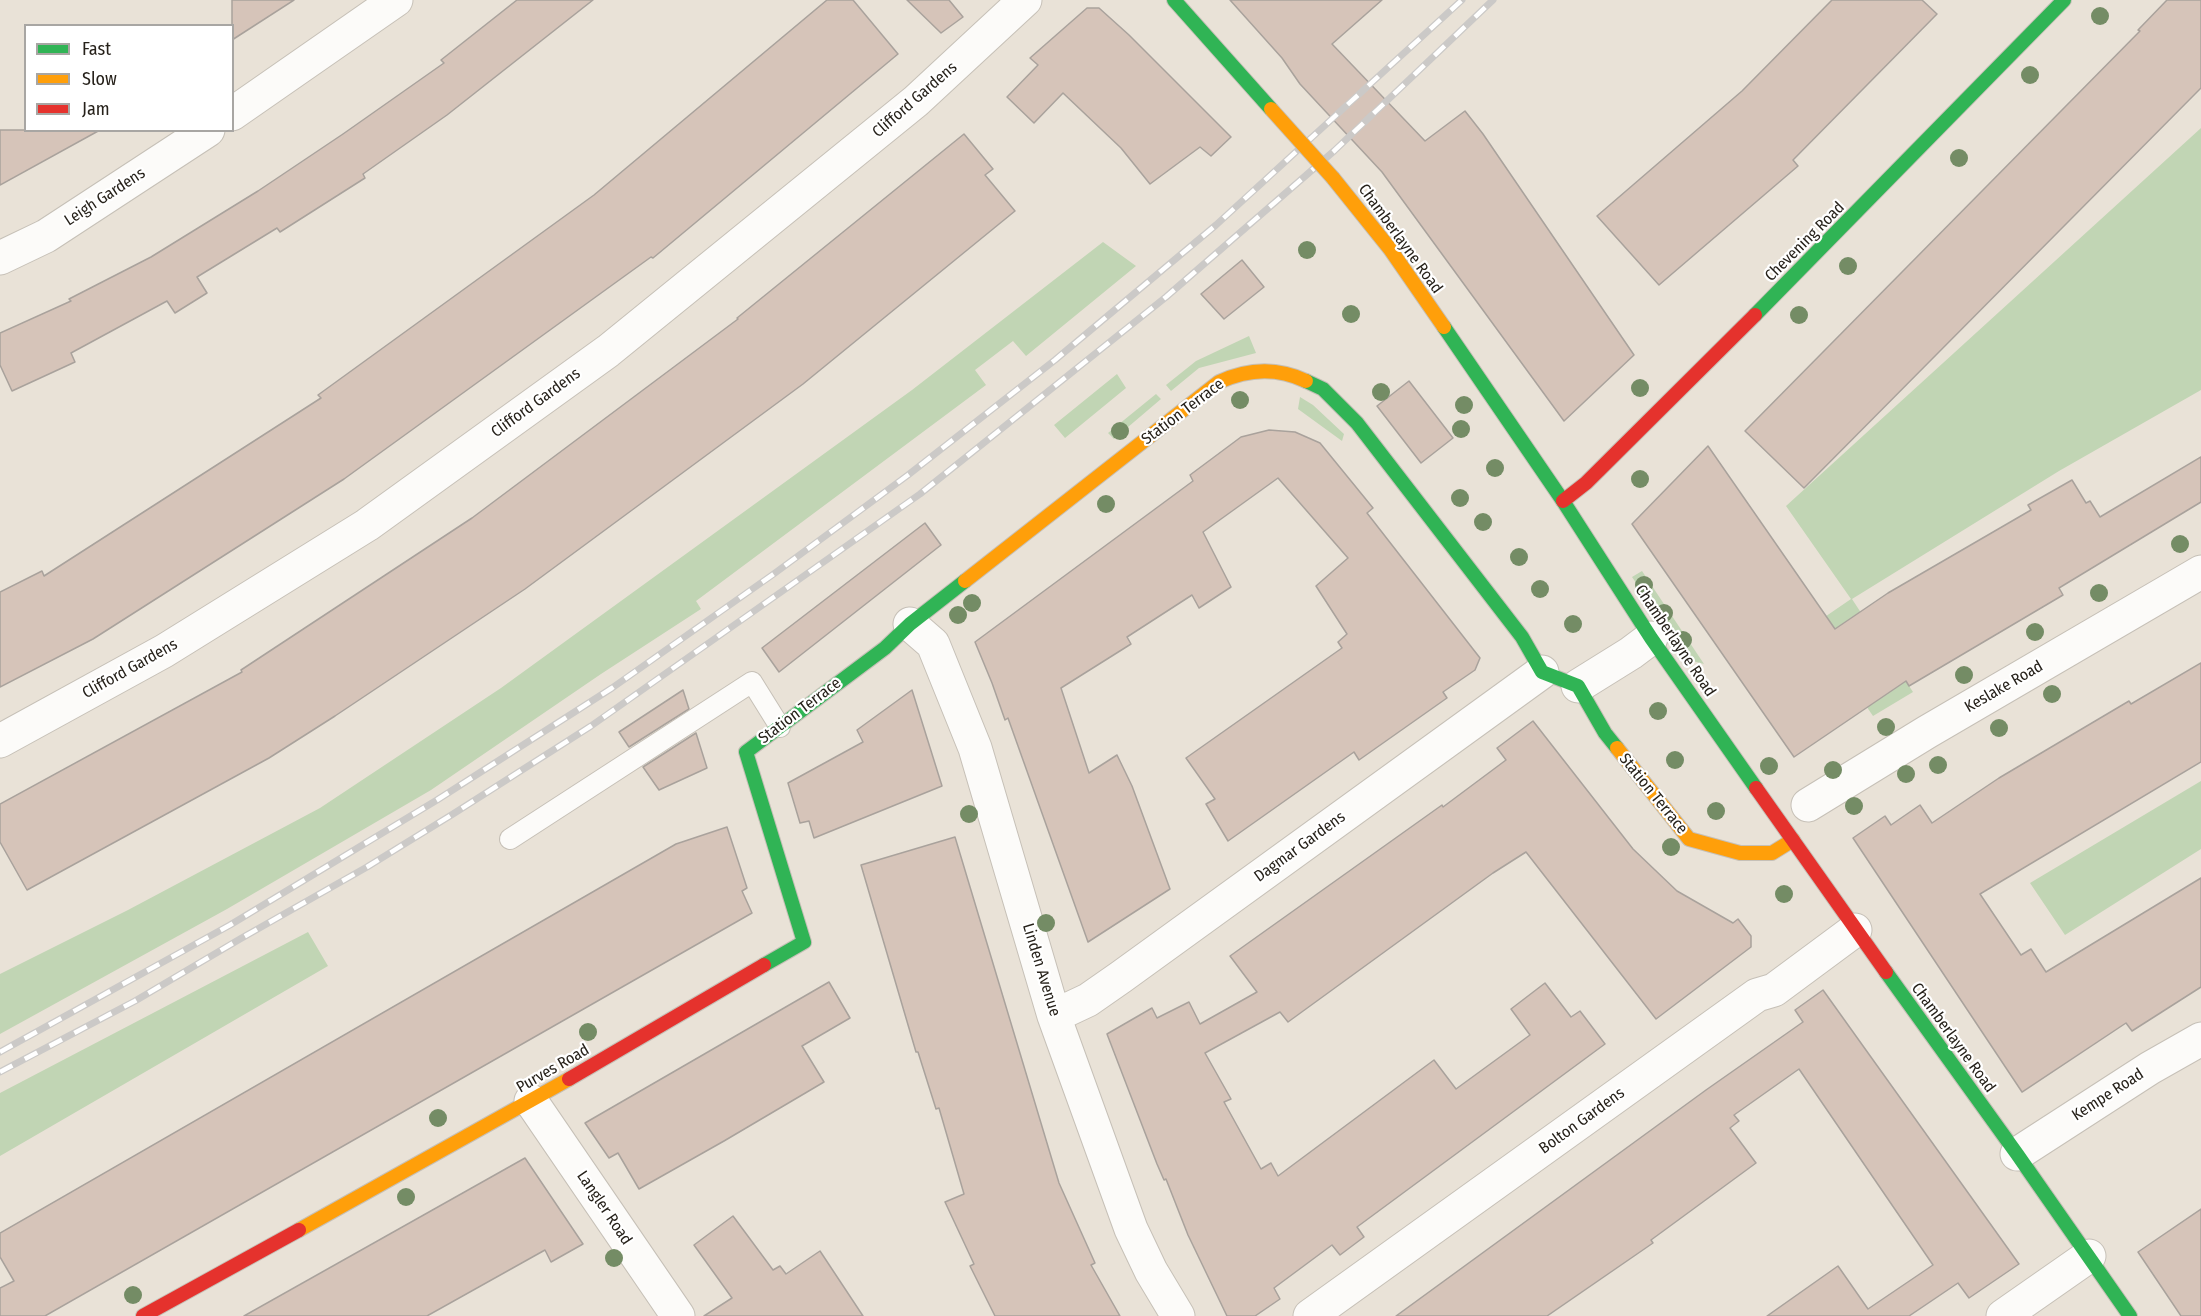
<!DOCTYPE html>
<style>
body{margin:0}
#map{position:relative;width:2201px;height:1316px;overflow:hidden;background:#e9e2d7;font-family:"Fira Sans Condensed",sans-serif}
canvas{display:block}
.legend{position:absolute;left:24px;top:24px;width:210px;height:108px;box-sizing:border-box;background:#fff;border:2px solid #a8a6a3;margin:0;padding:8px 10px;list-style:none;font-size:18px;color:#26211a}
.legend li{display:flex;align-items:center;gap:12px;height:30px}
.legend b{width:30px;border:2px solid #a8a6a3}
</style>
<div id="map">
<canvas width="2201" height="1316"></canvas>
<ul class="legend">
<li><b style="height:8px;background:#30b455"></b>Fast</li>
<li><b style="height:8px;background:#ff9f0a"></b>Slow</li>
<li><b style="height:8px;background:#e5322d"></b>Jam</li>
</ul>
</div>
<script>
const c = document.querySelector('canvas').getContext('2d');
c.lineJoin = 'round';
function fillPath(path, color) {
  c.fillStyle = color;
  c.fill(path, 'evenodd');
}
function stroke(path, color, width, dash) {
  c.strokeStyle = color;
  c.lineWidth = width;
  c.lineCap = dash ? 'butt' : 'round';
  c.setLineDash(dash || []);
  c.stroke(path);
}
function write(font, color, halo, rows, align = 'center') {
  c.font = font + ' "Fira Sans Condensed",sans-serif';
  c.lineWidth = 4.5;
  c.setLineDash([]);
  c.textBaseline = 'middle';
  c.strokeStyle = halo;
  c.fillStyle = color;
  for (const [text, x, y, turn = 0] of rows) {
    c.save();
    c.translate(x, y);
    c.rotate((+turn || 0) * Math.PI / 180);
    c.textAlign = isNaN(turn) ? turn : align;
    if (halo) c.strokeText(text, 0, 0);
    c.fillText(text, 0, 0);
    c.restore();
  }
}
const green = new Path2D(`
 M2201,128V390L2059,471L1852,599L1913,692L1873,716L1847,678L1778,649L1851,599L1786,506Z
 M1103,242L1136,266L1026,356L1013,341L975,370L986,385L696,601L701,609L601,674L431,790L227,909L0,1034V974L128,910L320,808L501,688L912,390Z
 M1249,336L1256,353L1199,368L1171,391L1166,385L1196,361Z
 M1117,374L1126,388L1065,438L1054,425Z
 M1156,394L1161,399L1114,439L1108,433Z
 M1300,397L1313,405L1344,434L1342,441L1298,409Z
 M1642,571L1704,664L1689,660L1632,577Z
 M2201,781V849L2065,935L2030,883Z
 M308,932L328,966L0,1156V1093Z`);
const building = new Path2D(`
 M232,0H294L232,40Z
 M517,0H593L447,115L363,174L365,178L280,232L277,228L197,277L207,293L175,313L167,301L71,353L75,362L12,391L0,365V333L71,301L69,299L151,257L258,191L343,134L444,63L441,60Z
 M827,0H853L898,54L653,258L651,257L615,283L344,479L93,639L0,687V592L42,571L44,576L321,398L318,395L594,195Z
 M907,0H949L963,17L941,33Z
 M1230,0H1382L1332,44L1425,141L1465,111L1483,134L1634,355L1564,421L1382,172L1300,84L1282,58Z
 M1832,0H1922L1937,14L1793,160L1798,166L1659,285L1597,216L1742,91Z
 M2167,0H2201V88L1804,488L1745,431L2140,31L2138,30Z
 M1087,8H1099L1129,35L1231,137L1211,156L1200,147L1150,184L1121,148L1063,93L1034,123L1007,97L1038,65L1030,58Z
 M0,130H100L0,185Z
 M964,134L993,169L985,175L1015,211L803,384L525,589L335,716L269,758L27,890L0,842V804L242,672L241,670L472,518L738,319L737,318Z
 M1242,260L1264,287L1224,319L1201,294Z
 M1409,381L1453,438L1421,463L1377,406Z
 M1269,430L1295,432L1320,443L1373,508L1367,513L1480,658L1475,670L1443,692L1447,698L1359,760L1354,752L1228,841L1206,804L1215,799L1186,758L1342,648L1338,642L1347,634L1316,586L1348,558L1278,478L1203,532L1231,587L1199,608L1192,595L1127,637L1131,644L1061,688L1089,773L1117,755L1132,786L1170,889L1088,942L1008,718L1005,720L992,683L975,642L1193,481L1190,475L1241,437Z
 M1708,446L1835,629L1888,593L2031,510L2028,505L2072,480L2086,503L2090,501L2100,517L2201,457V502L2059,588L2063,595L1909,686L1906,681L1794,757L1632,524Z
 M925,523L941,545L779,672L762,648Z
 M2201,663V762L1980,894L2021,955L2031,949L2046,972L2201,878V987L2132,1031L2126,1023L2022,1092L1853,838L1885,816L1891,825L1920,805L1932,823L1999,778L2129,701L2131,704Z
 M683,690L689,709L629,747L619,732Z
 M912,690L942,786L814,838L809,821L800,823L788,783L863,742L857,730Z
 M1533,721L1633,849L1677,891L1733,923L1738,919L1751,936V947L1656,1019L1526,852L1493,873L1288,1022L1280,1012L1205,1053L1231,1099L1224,1102L1261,1169L1271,1163L1278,1176L1434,1060L1456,1089L1530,1035L1511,1009L1545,983L1571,1017L1580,1011L1605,1044L1357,1227L1364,1237L1340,1255L1332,1245L1274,1288L1280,1299L1255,1316H1227L1188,1235L1166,1179L1164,1180L1157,1164L1107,1034L1152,1008L1157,1018L1189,1002L1200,1024L1257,992L1230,956L1442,805L1443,807L1506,760L1497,748Z
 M696,733L707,768L659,790L643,767Z
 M727,827L747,888L742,891L752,913L45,1316H0V1288L14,1281L0,1257V1233L676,844Z
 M955,837L1059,1183L1095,1263L1091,1265L1120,1316H995L970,1266L974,1264L945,1202L964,1194L939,1108L936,1109L918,1052H916L861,865Z
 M829,982L850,1018L802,1046L824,1082L724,1141L639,1189L618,1153L609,1158L585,1123Z
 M1823,990L2019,1264L1969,1298L1958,1283L1909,1316H1767L1838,1266L1868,1309L1933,1265L1799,1069L1734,1115L1739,1121L1730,1128L1756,1163L1651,1240L1653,1243L1547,1316H1396L1706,1090L1803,1022L1795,1010Z
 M525,1158L583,1244L551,1262L545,1250L427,1316H244Z
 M2201,1209V1316H2181L2138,1252Z
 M733,1216L773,1270L780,1266L786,1274L820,1251L863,1316H704L732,1298L694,1245Z`);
const lane = new Path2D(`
 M510,839L752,682L780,727`);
const street = new Path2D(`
 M232,114L396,0
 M0,258L46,236L208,130
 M910,624L933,644L975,748L1054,1016L1131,1229L1151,1271L1178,1316
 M1578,686L1631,653L1651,638
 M0,741L164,651L367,525L608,351L916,101L1025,0
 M1808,805L1927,732L2201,572
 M1054,1016L1088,1000L1121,977L1542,672
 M531,1101L678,1316
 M2017,1154L2150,1068L2201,1039
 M1310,1316L1757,995L1774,990L1855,930
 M2003,1316L2089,1256`);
const fast = new Path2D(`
 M1174,0L1271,109
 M1755,315L2064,0
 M1444,327L1563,501L1651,638L1756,788
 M1306,381L1323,389L1357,423L1522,637L1542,672L1578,686L1605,733L1617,748
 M764,965L804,942L746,752L885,648L910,624L965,581
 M1886,972L2017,1154L2130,1316`);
const slow = new Path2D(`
 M1333,178L1390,249L1444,327
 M965,581L1219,382C1247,369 1277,367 1306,381
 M1617,748L1689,839L1740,853H1772L1793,840
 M299,1230L569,1079`);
const jam = new Path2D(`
 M1563,501L1586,483L1755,315
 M1756,788L1886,972
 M569,1079L764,965
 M143,1316L299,1230`);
const rail = new Path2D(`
 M0,1052L230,925L437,800L612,688L775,573L908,475L1055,360L1216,225L1462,0
 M0,1072L135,1001L240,939L367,867L453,814L591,726L920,494L1166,297L1334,151L1493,0`);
const slowBridge = new Path2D(`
 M1271,109L1333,178`);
const trees = [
 [2100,16],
 [2030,75],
 [1959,158],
 [1307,250],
 [1848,266],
 [1351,314],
 [1799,315],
 [1640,388],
 [1381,392],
 [1240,400],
 [1464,405],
 [1461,429],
 [1120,431],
 [1495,468],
 [1640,479],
 [1460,498],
 [1106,504],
 [1483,522],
 [2180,544],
 [1519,557],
 [1644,585],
 [1540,589],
 [2099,593],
 [972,603],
 [1664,613],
 [958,615],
 [1573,624],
 [2035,632],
 [1683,640],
 [1964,675],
 [2052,694],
 [1658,711],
 [1886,727],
 [1999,728],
 [1675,760],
 [1938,765],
 [1769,766],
 [1833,770],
 [1906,774],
 [1854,806],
 [1716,811],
 [969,814],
 [1671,847],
 [1784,894],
 [1046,923],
 [588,1032],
 [438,1118],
 [406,1197],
 [614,1258],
 [133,1295]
];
const streetNames = [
 ["Clifford Gardens",915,100,-41],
 ["Leigh Gardens",105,197,-33],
 ["Chamberlayne Road",1400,239,54],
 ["Chevening Road",1805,242,-45],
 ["Clifford Gardens",536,403,-36],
 ["Station Terrace",1183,412,-37],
 ["Chamberlayne Road",1675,641,56],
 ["Clifford Gardens",130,669,-29],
 ["Keslake Road",2004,687,-30],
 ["Station Terrace",800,711,-37],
 ["Station Terrace",1653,794,51],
 ["Dagmar Gardens",1300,847,-36],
 ["Linden Avenue",1041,970,73],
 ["Chamberlayne Road",1953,1038,54],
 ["Purves Road",553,1069,-30],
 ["Kempe Road",2108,1095,-33],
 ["Bolton Gardens",1582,1121,-36],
 ["Langler Road",604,1208,56]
];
fillPath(green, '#c1d5b4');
fillPath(building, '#d6c4b9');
stroke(building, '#a9a29c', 1.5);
stroke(lane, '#c6c0b7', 22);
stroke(street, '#c6c0b7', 35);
stroke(fast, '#c6c0b7', 16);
stroke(slow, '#c6c0b7', 16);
stroke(jam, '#c6c0b7', 16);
stroke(lane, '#fcfbf9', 20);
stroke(street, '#fcfbf9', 33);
stroke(fast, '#30b455', 14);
stroke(slow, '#ff9f0a', 14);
stroke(jam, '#e5322d', 14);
stroke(rail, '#cbc9c7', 7);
stroke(rail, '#fff', 4.5, [14]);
stroke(slowBridge, '#c6c0b7', 16, []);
stroke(slowBridge, '#ff9f0a', 14);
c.fillStyle = '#748c65';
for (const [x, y] of trees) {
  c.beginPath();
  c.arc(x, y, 9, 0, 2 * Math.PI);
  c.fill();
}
write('16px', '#26211a', '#fff', streetNames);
</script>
